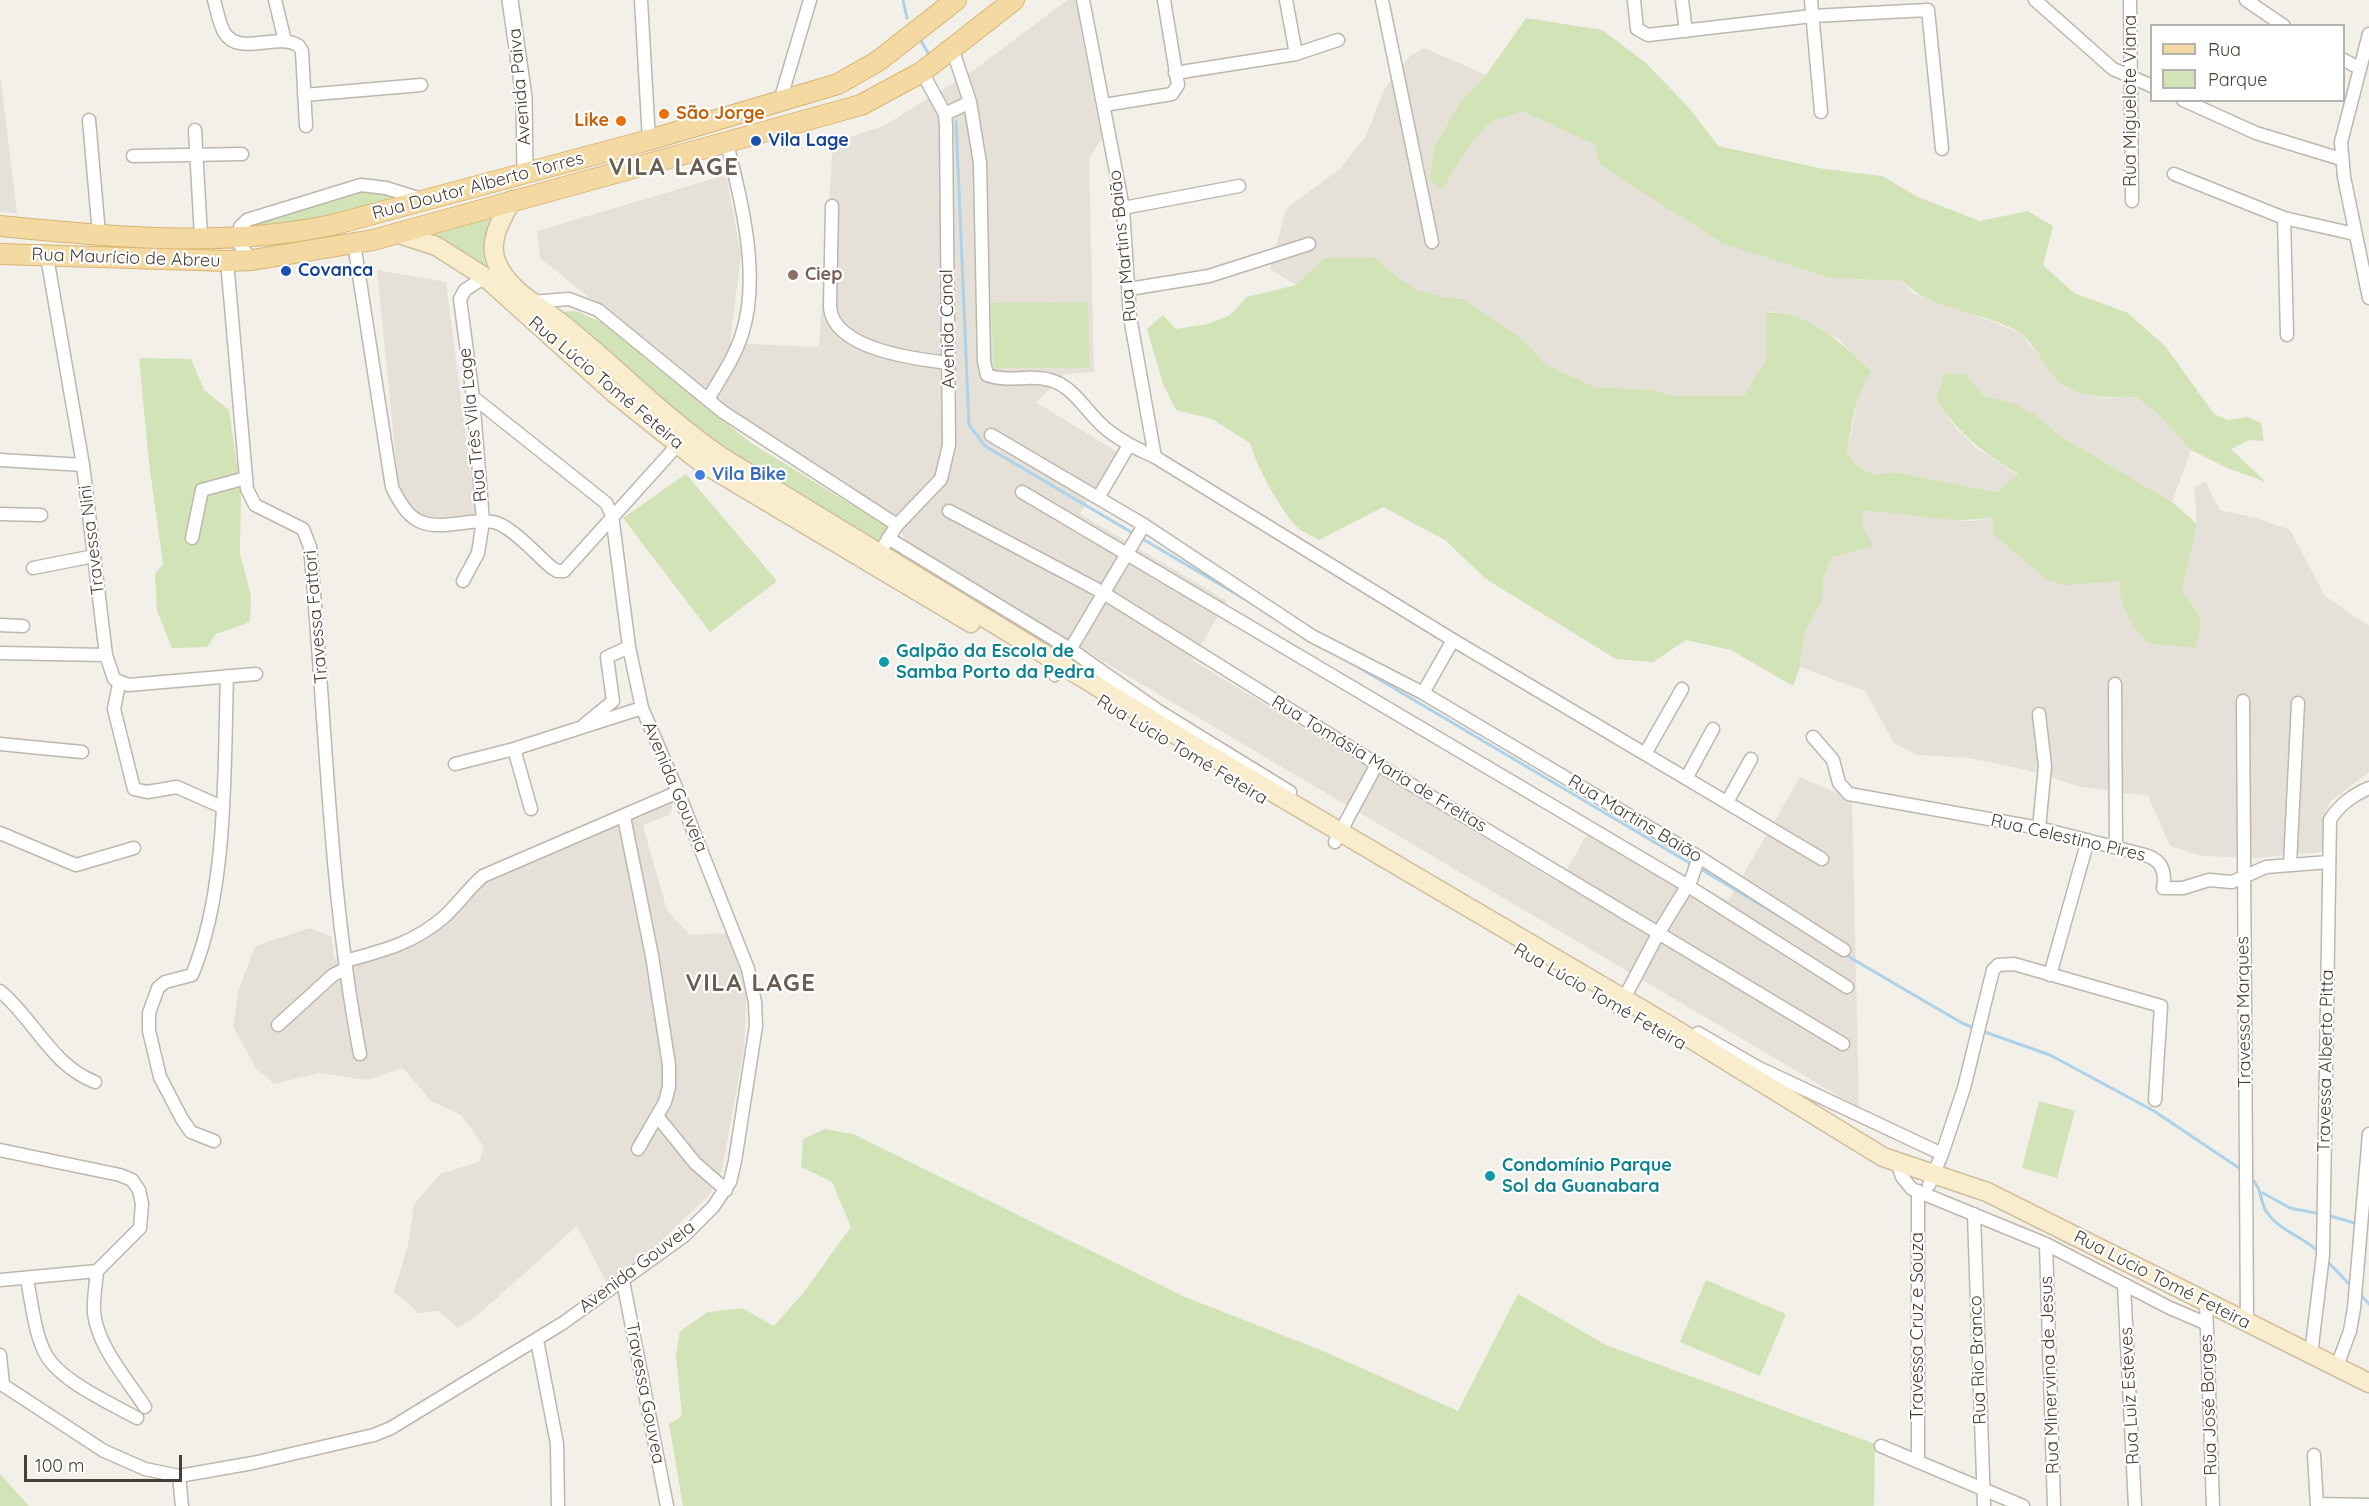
<!DOCTYPE html>
<meta charset="utf-8">
<style>
body{margin:0}
#map{position:relative;width:2369px;height:1506px;overflow:hidden;background:#f3f0e9;font-family:Quicksand,sans-serif}
canvas{display:block}
.legend{position:absolute;left:2150px;top:24px;width:195px;height:78px;box-sizing:border-box;background:#fff;border:2px solid #b5b3af;margin:0;padding:8px 10px;list-style:none;font-size:18px;color:#464038}
.legend li{display:flex;align-items:center;gap:12px;height:30px}
.legend b{width:30px;border:2px solid #b5b3af}
.scale{position:absolute;left:24px;top:1455px;width:158px;height:27px;box-sizing:border-box;border:3px solid #464038;border-top:0;padding-left:8px;font-size:18px;line-height:21px;white-space:nowrap;color:#464038;-webkit-text-stroke:4px #fff;paint-order:stroke}
</style>
<div id="map">
<canvas width="2369" height="1506"></canvas>
<ul class="legend">
<li><b style="height:8px;background:#f4d9a2"></b>Rua</li>
<li><b style="height:16px;background:#d1e3b7"></b>Parque</li>
</ul>
<div class="scale">100 m</div>
</div>
<script>
const c = document.querySelector('canvas').getContext('2d');
c.lineJoin = 'round';
function fillPath(path, color) {
  c.fillStyle = color;
  c.fill(path, 'evenodd');
}
function stroke(path, color, width, dash) {
  c.strokeStyle = color;
  c.lineWidth = width;
  c.lineCap = dash ? 'butt' : 'round';
  c.setLineDash(dash || []);
  c.stroke(path);
}
function write(font, color, halo, rows, align = 'center') {
  c.font = font + ' Quicksand,sans-serif';
  c.lineWidth = 4.5;
  c.setLineDash([]);
  c.textBaseline = 'middle';
  c.strokeStyle = halo;
  c.fillStyle = color;
  for (const [text, x, y, turn = 0] of rows) {
    c.save();
    c.translate(x, y);
    c.rotate((+turn || 0) * Math.PI / 180);
    c.textAlign = isNaN(turn) ? turn : align;
    if (halo) c.strokeText(text, 0, 0);
    c.fillText(text, 0, 0);
    c.restore();
  }
}
const residential = new Path2D(`
 M1067,0H1075L1102,138L1089,159L1094,372L1065,374L1036,402L1117,452L1080,514L1227,601L1192,660L1559,883L1594,822L1728,901L1800,777L1852,800L1859,1108L908,546L893,515L723,406L540,258L537,231L726,175L741,254L730,343L819,347L833,143L885,125L971,72Z
 M1424,48L1486,75L1462,100L1434,147L1442,189L1467,149L1490,122L1522,111L1595,145L1599,164L1721,243L1829,278L1903,281L1912,293L1964,310L2020,333L2066,388L2105,399L2136,397L2159,415L2191,450L2172,502L2062,437L2033,413L2011,402L1983,396L1966,374L1936,400L1956,428L1975,447L2018,475L1997,492L1896,472L1874,475L1855,464L1847,453L1860,388L1872,372L1838,339L1801,320L1776,311L1766,313L1767,358L1744,396H1674L1652,390L1595,387L1545,364L1525,341L1463,299L1444,297L1418,290L1401,280L1374,257L1324,258L1296,285L1270,269L1286,209L1340,169L1366,136L1384,89L1410,56Z
 M0,74L17,213L0,212Z
 M377,270L446,282L476,515L426,518L408,506L398,481Z
 M2205,481L2220,510L2256,518L2290,530L2325,596L2369,626V772L2331,801L2326,811V846L2321,852L2254,858L2203,856L2170,846L2148,796L2081,787L2027,770L1969,758L1917,755L1894,743L1865,691L1800,667L1805,631L1822,601L1823,577L1833,557L1845,553L1862,524V510L1895,512L1954,520L1974,521L1992,517L1995,535L2047,580L2121,581L2198,611L2182,592L2197,524L2194,488Z
 M676,796L669,815L641,826H643L667,910L690,935L726,933L747,983L744,1049L722,1170L709,1195L637,1264L608,1285L577,1226L480,1313L458,1328L438,1311L419,1313L394,1292L408,1245L414,1204L440,1174L479,1162L484,1147L461,1115L431,1101L403,1068L366,1080L319,1073L274,1084L256,1068L233,1027L239,989L255,946L310,928L332,937L334,959L405,951L455,912L450,900L481,872Z`);
const green = new Path2D(`
 M1526,18L1602,30L1645,62L1690,109L1718,146L1824,169L1882,176L1918,197L1980,221L2028,211L2053,226L2043,265L2074,293L2128,313L2166,347L2214,414L2228,420L2248,417L2261,423L2264,441L2249,440L2231,449L2266,482L2227,468L2191,450L2159,415L2136,397C2112,398 2090,398 2068,388C2050,380 2037,345 2020,333C1987,311 1927,310 1903,281L1829,278L1721,243L1599,164L1595,145L1522,111L1490,122L1467,149L1442,190L1430,180L1434,147L1441,135L1462,100L1486,75Z
 M363,190L393,195L395,199L316,221L256,227L252,225Z
 M493,217C485,236 480,249 487,270L467,254L424,235Z
 M1374,257L1401,280L1418,290L1444,297L1463,299L1525,341L1545,364L1595,387L1652,390L1674,396H1744L1767,358L1766,313C1804,307 1848,348 1872,372C1854,396 1852,424 1847,453L1855,464L1874,475L1895,472L1997,492L2018,474C1980,450 1962,437 1936,400L1944,374H1966L1983,396L2011,402L2033,413L2062,437L2172,502L2197,524L2182,592C2203,618 2203,615 2195,648L2147,643C2132,623 2118,607 2120,581L2065,585L2047,580L1994,535L1992,517C1949,526 1905,511 1862,511V524L1873,546L1833,557L1823,577L1822,601L1805,631L1800,667L1793,686L1731,650L1686,640L1653,662L1616,659L1486,579L1445,540L1383,507L1319,540C1313,536 1304,533 1298,528C1282,513 1255,464 1250,443L1212,419L1176,410L1163,384L1147,329L1163,315L1176,329L1207,324L1230,315L1247,297L1296,285L1324,258Z
 M1088,302L1089,368H994L991,303Z
 M576,311L601,322L751,443L886,526L887,531L880,545L689,427L561,312Z
 M139,358L191,359L204,390L229,410L241,493L240,554L251,595L250,622L216,634L207,647L172,648L157,611L155,574L163,564L149,463Z
 M686,474L777,581L710,632L623,518Z
 M2039,1101L2075,1111L2057,1178L2022,1168Z
 M825,1129L853,1134L1185,1297L1323,1351L1458,1411L1518,1294L1606,1345L1875,1444L1874,1506H683L669,1424L682,1416L676,1355L680,1331L708,1312L742,1308L774,1326L804,1292L851,1227L832,1182L801,1167L803,1139Z
 M1706,1280L1786,1314L1760,1376L1680,1342Z
 M0,1474L29,1506H0Z`);
const stream = new Path2D(`
 M903,0L907,18
 M921,41L928,53
 M956,121L969,425L985,446L1136,535
 M1141,538L1260,608
 M1353,664L1693,865
 M1699,868L1781,917
 M1844,954L1962,1023L1976,1029
 M1982,1031L2050,1055L2154,1111L2242,1170
 M2250,1177C2263,1189 2259,1199 2266,1211C2279,1231 2304,1237 2320,1253
 M2263,1193L2290,1208L2321,1214
 M2327,1215L2358,1224
 M2326,1260L2353,1288
 M2360,1294L2369,1304`);
const minor = new Path2D(`
 M214,0C217,10 219,23 224,32C239,58 278,31 299,46L302,51L306,126
 M275,0L285,41
 M641,0L649,140
 M1083,0L1123,208L1130,317L1155,457
 M1286,0L1296,54
 M1382,0L1432,242
 M1634,0L1637,29L1648,35L1812,16L1928,10L1942,149
 M1682,0L1686,31
 M1811,0L1821,112
 M2035,0L2113,69L2152,86
 M2130,0L2132,201
 M2246,0L2284,26
 M2369,34L2341,142L2344,177L2369,298
 M952,48L970,102L980,163L984,361L987,375C1010,384 1037,371 1060,384C1080,395 1091,419 1110,432C1123,442 1139,450 1155,457L1453,640L1822,859
 M2344,60L2359,68
 M1175,73L1296,54L1338,40
 M304,95L421,85
 M2183,100L2256,133L2341,159
 M780,101L810,0
 M1104,105L1172,94L1178,85L1164,0
 M945,114L970,102
 M89,120L99,234
 M195,130L201,237
 M133,156L242,154
 M2174,174L2284,218L2355,234
 M832,206L830,307C833,349 915,359 948,363
 M1123,208L1239,186
 M2284,218L2287,335
 M354,243L392,487C412,529 427,528 470,522C479,521 489,520 497,523C514,529 537,555 551,567L557,571H564L682,440
 M47,257L83,465L106,655L114,679L128,685L256,674
 M252,260L239,244L240,227L247,220L361,185L386,188L421,199
 M227,261L247,489L255,505L303,529L310,547C326,716 328,887 360,1054
 M1129,289L1209,276L1309,244
 M532,302L569,299L598,310L723,412L897,525
 M708,399C720,379 735,357 742,334C761,277 741,197 726,140
 M991,435L1144,525L1312,636L1423,693L1699,857L1844,950
 M0,460L83,465
 M1022,492L1688,886L1847,987
 M1098,498L1129,445
 M949,511L1102,592L1377,764L1843,1044
 M0,514L41,515
 M192,538L202,490L246,478
 M888,538L1070,649L1157,710L1290,792
 M885,544L897,525L941,479L949,445L946,126L945,114L922,72
 M33,568L94,556
 M463,581L478,553L483,521L473,397L460,299L465,290L485,277
 M0,625L23,626
 M0,653L106,655
 M1055,675L1144,525
 M119,684L114,709L134,789L147,792L177,787L222,807
 M2115,684L2116,847
 M1423,693L1453,640
 M2243,701L2247,1324
 M2039,714L2045,766L2039,828
 M584,725L613,701L607,657L629,647
 M1813,737L1833,760L1839,783L1849,794L2039,828L2145,855C2162,860 2166,872 2163,888H2183L2209,880L2232,882L2266,867L2329,862
 M0,744L82,752
 M514,749L531,809
 M1645,754L1682,689
 M455,764L514,749L642,708
 M1687,777L1713,729
 M1727,802L1751,759
 M624,817L652,956L669,1065V1087L665,1102L638,1149
 M0,833L76,865L134,848
 M1335,842L1377,764
 M2290,864L2298,703
 M345,961C382,951 415,943 445,916C458,904 469,888 483,876L678,792
 M2050,975L2088,840
 M0,991C35,1020 51,1065 95,1082
 M1619,1008L1659,932L1691,880L1699,857
 M278,1025L333,975L345,969
 M1698,1033L1757,1067L1942,1154
 M657,1116L695,1163L726,1190
 M214,1141L191,1132L182,1119L160,1077L149,1031V1013L158,988L165,982L192,975C228,889 224,768 227,676
 M0,1150L120,1175L132,1180L139,1190L142,1204L140,1228L97,1271L0,1280
 M1898,1164L1902,1177L1912,1189L2046,1244L2170,1308L2205,1323
 M1929,1185L1942,1154L1964,1088L1993,970L1998,965L2014,964L2161,1006L2155,1100
 M1974,1214L1984,1506
 M2046,1244L2054,1506
 M97,1271C96,1284 93,1299 94,1313C98,1347 127,1379 145,1407
 M27,1280C32,1303 34,1330 44,1351C57,1380 110,1403 137,1418
 M623,1281L667,1506
 M2124,1285L2135,1506
 M2206,1303L2213,1506
 M537,1340L557,1444L558,1506
 M2311,1354L2323,1255L2330,820C2338,806 2354,794 2369,788
 M0,1355L3,1385
 M2337,1366L2350,1331L2354,1308L2369,1134
 M0,1383L104,1451L145,1469L179,1476L253,1463L374,1435L391,1428L563,1323L684,1236L713,1207L730,1182L735,1161L756,1026L755,1002L748,969L678,792L642,708L629,647L612,515L606,503L473,397
 M1881,1446L2023,1506
 M2314,1455L2317,1506
 M1918,1462V1191
 M179,1476L182,1506
 M2317,1504L2369,1505`);
const tertiary = new Path2D(`
 M510,0L524,97L525,174`);
const secondary = new Path2D(`
 M512,200C502,218 488,240 496,261C508,292 541,306 565,326C618,369 664,417 720,456L1201,750L1665,1023L1883,1157L1987,1192L2369,1383
 M396,233L436,246L485,277L614,393L699,461L971,623`);
const primary = new Path2D(`
 M0,226C109,237 224,248 332,225L649,140L838,84L878,61L956,0
 M0,254L227,261L252,260L373,240L861,105L922,72L1014,0`);
const markers = [
 [664,114,6,"#e8710a"],
 [621,121,6,"#e8710a"],
 [756,141,6,"#1a4fb4"],
 [286,271,6,"#1a4fb4"],
 [793,275,6,"#8d6e63"],
 [700,475,6,"#3f7fe0"],
 [884,662,6,"#0f9aa8"],
 [1490,1176,6,"#0f9aa8"]
];
const streetNames = [
 ["Avenida Paiva",520,87,-95],
 ["Rua Miguelote Viana",2131,101,-90],
 ["Rua Doutor Alberto Torres",478,186,-15],
 ["Rua Martins Baião",1123,246,-96],
 ["Rua Maurício de Abreu",126,258,2],
 ["Avenida Canal",948,329,-91],
 ["Rua Lúcio Tomé Feteira",606,383,40],
 ["Rua Três Vila Lage",473,425,-96],
 ["Travessa Nini",92,540,-97],
 ["Travessa Fattori",316,617,-95],
 ["Rua Lúcio Tomé Feteira",1182,750,31],
 ["Rua Tomásia Maria de Freitas",1379,764,31],
 ["Avenida Gouveia",675,787,67],
 ["Rua Martins Baião",1635,819,31],
 ["Rua Celestino Pires",2068,838,13],
 ["Rua Lúcio Tomé Feteira",1600,997,30],
 ["Travessa Marques",2244,1012,-91],
 ["Travessa Alberto Pitta",2326,1061,-89],
 ["Avenida Gouveia",637,1267,-37],
 ["Rua Lúcio Tomé Feteira",2162,1280,27],
 ["Travessa Cruz e Souza",1918,1326,-90],
 ["Rua Rio Branco",1978,1360,-92],
 ["Rua Minervina de Jesus",2050,1375,-92],
 ["Travessa Gouvea",645,1393,79],
 ["Rua Luiz Esteves",2130,1396,-93],
 ["Rua José Borges",2209,1405,-92]
];
const foodNames = [
 ["São Jorge",676,114],
 ["Like",609,121,"right"]
];
const transitNames = [
 ["Vila Lage",768,141],
 ["Covanca",298,271]
];
const educationNames = [
 ["Ciep",805,275]
];
const shopNames = [
 ["Vila Bike",712,475]
];
const cultureNames = [
 ["Galpão da Escola de",896,652],
 ["Samba Porto da Pedra",896,673],
 ["Condomínio Parque",1502,1166],
 ["Sol da Guanabara",1502,1187]
];
const districtNames = [
 ["VILA LAGE",674,168],
 ["VILA LAGE",751,984]
];
fillPath(residential, '#e6e1d8');
fillPath(green, '#d1e3b7');
stroke(stream, '#add2e9', 3);
stroke(minor, '#bdb7ad', 15);
stroke(tertiary, '#bdb7ad', 18);
stroke(secondary, '#cebf9e', 21);
stroke(primary, '#d7b573', 22);
stroke(minor, '#fff', 12);
stroke(tertiary, '#fff', 15);
stroke(secondary, '#f9edcd', 18);
stroke(primary, '#f4d9a2', 20);
for (const [x, y, r, color] of markers) {
  const dot = new Path2D();
  dot.arc(x, y, r, 0, 2 * Math.PI);
  c.fillStyle = color;
  c.fill(dot);
  stroke(dot, '#fff', 2);
}
write('18px', '#464038', '#fff', streetNames);
write('bold 18px', '#c56008', '#fff', foodNames, 'left');
write('bold 18px', '#164399', '#fff', transitNames, 'left');
write('bold 18px', '#785e54', '#fff', educationNames, 'left');
write('bold 18px', '#366cbe', '#fff', shopNames, 'left');
write('bold 18px', '#0d838f', '#fff', cultureNames, 'left');
c.letterSpacing = '1.5px';
write('bold 24px', '#685e51', '#fff', districtNames);
c.letterSpacing = '0px';
</script>
